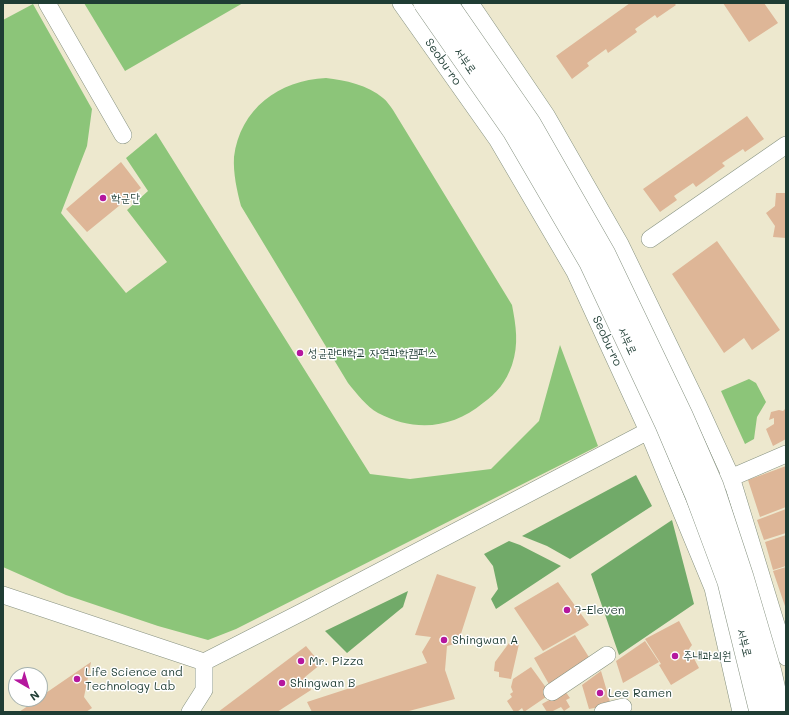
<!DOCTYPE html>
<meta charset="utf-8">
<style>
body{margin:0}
#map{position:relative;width:789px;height:715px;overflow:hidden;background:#ede8ce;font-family:Mali,sans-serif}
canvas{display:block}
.frame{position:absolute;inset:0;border:4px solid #1f3d34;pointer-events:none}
.north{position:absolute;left:8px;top:667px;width:40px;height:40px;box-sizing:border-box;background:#fff;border:1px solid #a5b1ae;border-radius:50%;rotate:142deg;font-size:11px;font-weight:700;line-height:16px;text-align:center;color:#1f3d34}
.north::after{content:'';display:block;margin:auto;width:14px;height:18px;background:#b5179e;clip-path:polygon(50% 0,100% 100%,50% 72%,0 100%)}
</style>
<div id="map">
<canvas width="789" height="715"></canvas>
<div class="frame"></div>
<div class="north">N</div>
</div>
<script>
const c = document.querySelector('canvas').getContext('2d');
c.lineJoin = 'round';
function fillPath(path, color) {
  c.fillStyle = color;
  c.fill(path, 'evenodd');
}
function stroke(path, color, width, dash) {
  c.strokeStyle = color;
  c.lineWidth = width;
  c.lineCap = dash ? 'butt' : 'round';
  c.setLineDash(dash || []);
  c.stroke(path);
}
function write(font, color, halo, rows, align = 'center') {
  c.font = font + ' Mali,"Poor Story",sans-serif';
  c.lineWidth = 3;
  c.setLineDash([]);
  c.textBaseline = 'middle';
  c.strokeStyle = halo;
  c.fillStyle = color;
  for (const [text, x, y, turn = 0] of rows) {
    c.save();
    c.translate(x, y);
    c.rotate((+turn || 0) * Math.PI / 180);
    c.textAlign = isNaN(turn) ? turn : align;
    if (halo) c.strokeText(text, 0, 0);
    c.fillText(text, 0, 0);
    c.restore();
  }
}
const green = new Path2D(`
 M84,3H243L125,71Z
 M33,4L92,109L87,146L61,213L126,293L167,262L127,210L148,191L126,158L156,133L370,474L410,479L491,469L539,421L560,345L598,446L236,629L208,640L158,626L66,595L3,567V20Z
 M326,78C345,80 368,85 383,98C387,101 390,106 393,110L512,305C516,326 519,344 512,365C506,382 497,393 483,403C452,429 414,432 378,413C366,406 357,394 348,383L241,206C237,191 233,173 234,157C240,109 279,80 326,78Z
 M749,379L756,383L766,402L757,417L754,439L745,444L721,391Z`);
const forest = new Path2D(`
 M636,475L652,506L570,559L547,546L522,536Z
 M672,520L694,604L619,655L591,574Z
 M509,541L520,545L561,566L496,609L491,599L498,589L493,566L484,554Z
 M408,591L403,607L347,653L325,631Z`);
const building = new Path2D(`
 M630,3H674L676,5L657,18L655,15L635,29L637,32L608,53L606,49L587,63L589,66L572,79L556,56Z
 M723,3H764L778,23L749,42Z
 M747,116L764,139L745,152L743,149L722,163L725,166L696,187L693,183L674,196L677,200L660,212L643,189Z
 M121,162L141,188L87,232L66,209Z
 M776,193H786V238L773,237L775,226L766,213L775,206Z
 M717,241L780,330L752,350L744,338L724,353L672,274Z
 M786,408V439L773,446L766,429L774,424V418L769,420L771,412L779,410L783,411Z
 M786,466V507L760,517L748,480Z
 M786,509V533L764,540L757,520Z
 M786,535V566L773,570L765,542Z
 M786,567V609L773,571Z
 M437,574L476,587L458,643L447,646L445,670L455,699L405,712H312L307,702L427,663L422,652L431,637L415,635Z
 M558,582L589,625L543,651L514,608Z
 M679,621L692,645L689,649L699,668L671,685L659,665L661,664L645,639Z
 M575,635L592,662L550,686L534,658Z
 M645,641L659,662L623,683L616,661Z
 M509,643L519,644L511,679L499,677V672L494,671L495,662Z
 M306,646L321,664L305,677L311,690L277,712H218Z
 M91,662L84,697L92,708L86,712H19L38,699H40V697Z
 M531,667L547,689L543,692L546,697L524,712L522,708L517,712H514L507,701L512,697L510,694L513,692L511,687L513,679Z
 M601,671L611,705L589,709L582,685Z
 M565,691L570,698L566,700L570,707L564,711L561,707L551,712H547L542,704Z`);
const minor = new Path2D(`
 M47,3L123,135
 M401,3L497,139L575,272L648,431L713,588L741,712
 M470,3L546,115L620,244L699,407L731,477L786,657
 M650,239L786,145
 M721,482L786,454
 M3,595L204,662L302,612L648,431
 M552,692L607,655
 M190,712L204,690V662
 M603,712L623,707`);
const majorBridge = new Path2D(`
 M424,3L513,131L590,263L665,423L696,496L728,582L760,712
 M447,3L530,123L605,254L682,415L713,486L743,577L771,672L780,712`);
const markers = [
 [103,198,4,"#b5179e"],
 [300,353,4,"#b5179e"],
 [567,610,4,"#b5179e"],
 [444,640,4,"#b5179e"],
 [675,656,4,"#b5179e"],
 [301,661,4,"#b5179e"],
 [77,679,4,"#b5179e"],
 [282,683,4,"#b5179e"],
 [600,693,4,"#b5179e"]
];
const streetNames = [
 ["서부로",465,61,55],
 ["Seobu-ro",443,62,55],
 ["Seobu-ro",607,341,65],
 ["서부로",627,341,65],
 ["서부로",744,643,75]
];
const poiNames = [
 ["학군단",111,198],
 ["성균관대학교 자연과학캠퍼스",308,353],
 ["7-Eleven",575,610],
 ["Shingwan A",452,640],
 ["주내과의원",683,656],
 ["Mr. Pizza",309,661],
 ["Life Science and",85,672],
 ["Technology Lab",85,686],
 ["Shingwan B",290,683],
 ["Lee Ramen",608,693]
];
fillPath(green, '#8cc579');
fillPath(forest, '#71aa69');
fillPath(building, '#deb697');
stroke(minor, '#869281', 18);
stroke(minor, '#fff', 17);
stroke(majorBridge, '#869281', 22, []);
stroke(majorBridge, '#fff', 21);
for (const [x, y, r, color] of markers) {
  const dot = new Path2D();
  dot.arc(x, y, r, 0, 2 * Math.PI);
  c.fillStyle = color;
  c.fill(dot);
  stroke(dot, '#fff', 1.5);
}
write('12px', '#1f3d34', '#fff', streetNames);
write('12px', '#1f3d34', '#fff', poiNames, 'left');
</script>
